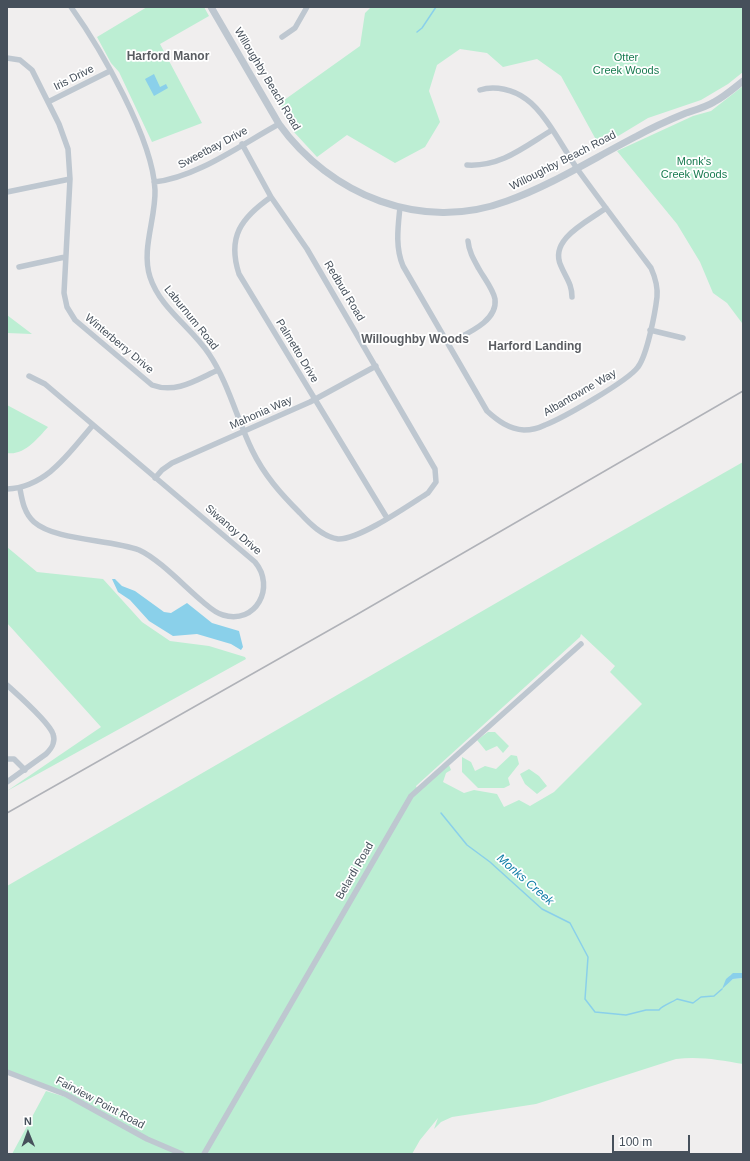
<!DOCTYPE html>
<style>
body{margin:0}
#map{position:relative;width:750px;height:1161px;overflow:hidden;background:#f0eeee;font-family:Helvetica,sans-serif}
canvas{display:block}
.frame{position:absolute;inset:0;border:8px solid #46505b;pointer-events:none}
.north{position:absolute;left:8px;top:1113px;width:40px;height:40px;-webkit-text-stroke:3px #fff;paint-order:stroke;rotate:359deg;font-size:11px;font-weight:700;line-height:16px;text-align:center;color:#46505b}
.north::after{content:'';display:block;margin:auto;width:14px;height:18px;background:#46505b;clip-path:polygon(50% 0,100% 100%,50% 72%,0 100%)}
.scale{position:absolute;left:612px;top:1135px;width:78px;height:18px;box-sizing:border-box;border:2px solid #46505b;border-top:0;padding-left:5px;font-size:12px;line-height:14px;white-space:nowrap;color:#46505b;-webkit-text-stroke:3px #fff;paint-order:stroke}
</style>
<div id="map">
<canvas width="750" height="1161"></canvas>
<div class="frame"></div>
<div class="north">N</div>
<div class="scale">100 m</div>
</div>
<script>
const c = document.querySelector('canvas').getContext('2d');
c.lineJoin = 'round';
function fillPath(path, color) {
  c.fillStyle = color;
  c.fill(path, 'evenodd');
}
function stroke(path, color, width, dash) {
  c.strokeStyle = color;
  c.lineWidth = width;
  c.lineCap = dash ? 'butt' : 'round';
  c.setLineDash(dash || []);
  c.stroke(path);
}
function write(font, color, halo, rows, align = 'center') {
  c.font = font + ' Helvetica,sans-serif';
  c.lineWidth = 3.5;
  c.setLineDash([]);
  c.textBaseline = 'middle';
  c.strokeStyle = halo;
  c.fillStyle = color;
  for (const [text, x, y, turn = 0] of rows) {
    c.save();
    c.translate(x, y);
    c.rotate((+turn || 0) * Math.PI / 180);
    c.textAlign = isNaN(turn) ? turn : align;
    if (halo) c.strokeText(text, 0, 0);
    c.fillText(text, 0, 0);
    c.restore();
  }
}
const green = new Path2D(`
 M147,7H204L209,16L160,44L202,123L152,142L119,72L111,63L97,37Z
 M371,7H743V72L728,84L701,100L648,118L600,147L561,76L537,59L503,67L487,53L460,49L437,65L429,91L440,122L425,147L395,163L347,135L317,157L293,131L280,103L360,46L365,13Z
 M743,86V327L742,323L727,303L713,293L700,262L677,224L617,151L693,116L711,111Z
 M7,315L32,334L7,333Z
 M7,405L48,427C38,438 24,456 7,453Z
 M743,462V973L730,975L729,982L733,979L743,978V1064C720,1060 699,1056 676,1059L536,1104L452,1117L441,1122L434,1129L438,1118L420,1140L412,1154H12L46,1091L72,1099L7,1072V886L555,569ZM581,634L615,666L610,672L642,704L554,792L530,806L519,800L504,807L497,794L474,790L464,793L443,782L446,773L451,770L449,765L418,791L416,786L580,637Z
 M7,547L37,572L103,579L142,622L170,641L209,646L245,657L246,659L7,791L101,727L7,623Z
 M488,732H495L509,746L503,753L497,746L486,751L477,740Z
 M511,755L517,756L519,764L508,778L510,785L504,788H478L462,772V757L471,762L475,771L485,766L496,769Z
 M529,769L539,776L547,786L537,794L525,784L520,774Z`);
const water = new Path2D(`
 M154,74L160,87L166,84L168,88L154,96L145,79Z
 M112,579H115L122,586L135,591L164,612L171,613L187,603L212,623L239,631L243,647L241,650L231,644L197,634L173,636L149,621L130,600L118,592Z
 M733,973H743V978L733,979L722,989L726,979Z`);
const stream = new Path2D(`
 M417,32L422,28L436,7
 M441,813L467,845L490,862L542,909L570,923L588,957L585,999L595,1012L626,1015L646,1010H659C663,1005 671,1003 677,999L693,1003L701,997L714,996L722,989`);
const minor = new Path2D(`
 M71,7C101,49 153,139 155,190C156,218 141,249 150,277C160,308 191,327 209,354C228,382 237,419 252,450C264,475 281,494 300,513C310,524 323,537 338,539C359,540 409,505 428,493L436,482L435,469L307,249L271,197L242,144
 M282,37L295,28L307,7
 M7,58L20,60L32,70L59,124L68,149L70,179L64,293L67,307L75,320L152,385C176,394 196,380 218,370
 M48,102L110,71
 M467,165C501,167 524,147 552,130
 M154,182C196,178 242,144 279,124
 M7,192L70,179
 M271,197C241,218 227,237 239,274L387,518
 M400,207C398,227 395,247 403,266L487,411C498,421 509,429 524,430C531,430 539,428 545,425C563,418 628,381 638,367C647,355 655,314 657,297C658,287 655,277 651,268C626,235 602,203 578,170C564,150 546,113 526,99C514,90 495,85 480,90
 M19,267L65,257
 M572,297C572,284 566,278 561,266C548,239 589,221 606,208
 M650,330L683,338
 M449,343C465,334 498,322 495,299C493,289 484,278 479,269C474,260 469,252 468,241
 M155,478L162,470L172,463L310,402L376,366
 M7,489C47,487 69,453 93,425
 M20,489C22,500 24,513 34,522C56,541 110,539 139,550C159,559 185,587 203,602C209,607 215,613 223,615C256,625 276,587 255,562L45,384L29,376
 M7,685C18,695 49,722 53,734C56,742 52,748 46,754L7,782
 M7,759H14L25,770
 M7,1072L67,1095L147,1139L182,1154
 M204,1154L411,796L581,644`);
const tertiary = new Path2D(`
 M211,7L279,124C330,195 422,233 507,201C552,185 594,158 637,136C653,127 669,120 686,113C695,110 706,107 714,102C725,96 734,88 743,81`);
const rail = new Path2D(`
 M7,813L356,615L743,391`);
const parkNames = [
 ["Otter",626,58],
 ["Creek Woods",626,71],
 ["Monk's",694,162],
 ["Creek Woods",694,175]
];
const streetNames = [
 ["Iris Drive",74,78,-27],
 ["Willoughby Beach Road",267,79,59],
 ["Sweetbay Drive",213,148,-28],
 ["Willoughby Beach Road",563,161,-27],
 ["Redbud Road",344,291,59],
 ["Laburnum Road",191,318,51],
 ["Winterberry Drive",119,344,40],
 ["Palmetto Drive",297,351,59],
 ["Albantowne Way",580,393,-30],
 ["Mahonia Way",261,413,-24],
 ["Siwanoy Drive",233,530,41],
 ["Belardi Road",355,871,-60],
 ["Fairview Point Road",100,1103,28]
];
const neighbourhoodNames = [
 ["Harford Manor",168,57],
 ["Willoughby Woods",415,340],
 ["Harford Landing",535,347]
];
const waterNames = [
 ["Monks Creek",525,880,41]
];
fillPath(green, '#bceed3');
fillPath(water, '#8ad0ea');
stroke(stream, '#8ad0ea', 1.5);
stroke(minor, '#bec7d0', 5.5);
stroke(tertiary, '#bec7d0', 7);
stroke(rail, '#b0b2b8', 1.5);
write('11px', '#187b50', '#fff', parkNames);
write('11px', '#46505b', '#fff', streetNames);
write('bold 12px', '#5a5d62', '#fff', neighbourhoodNames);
write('italic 12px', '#0e7ca6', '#fff', waterNames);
</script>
